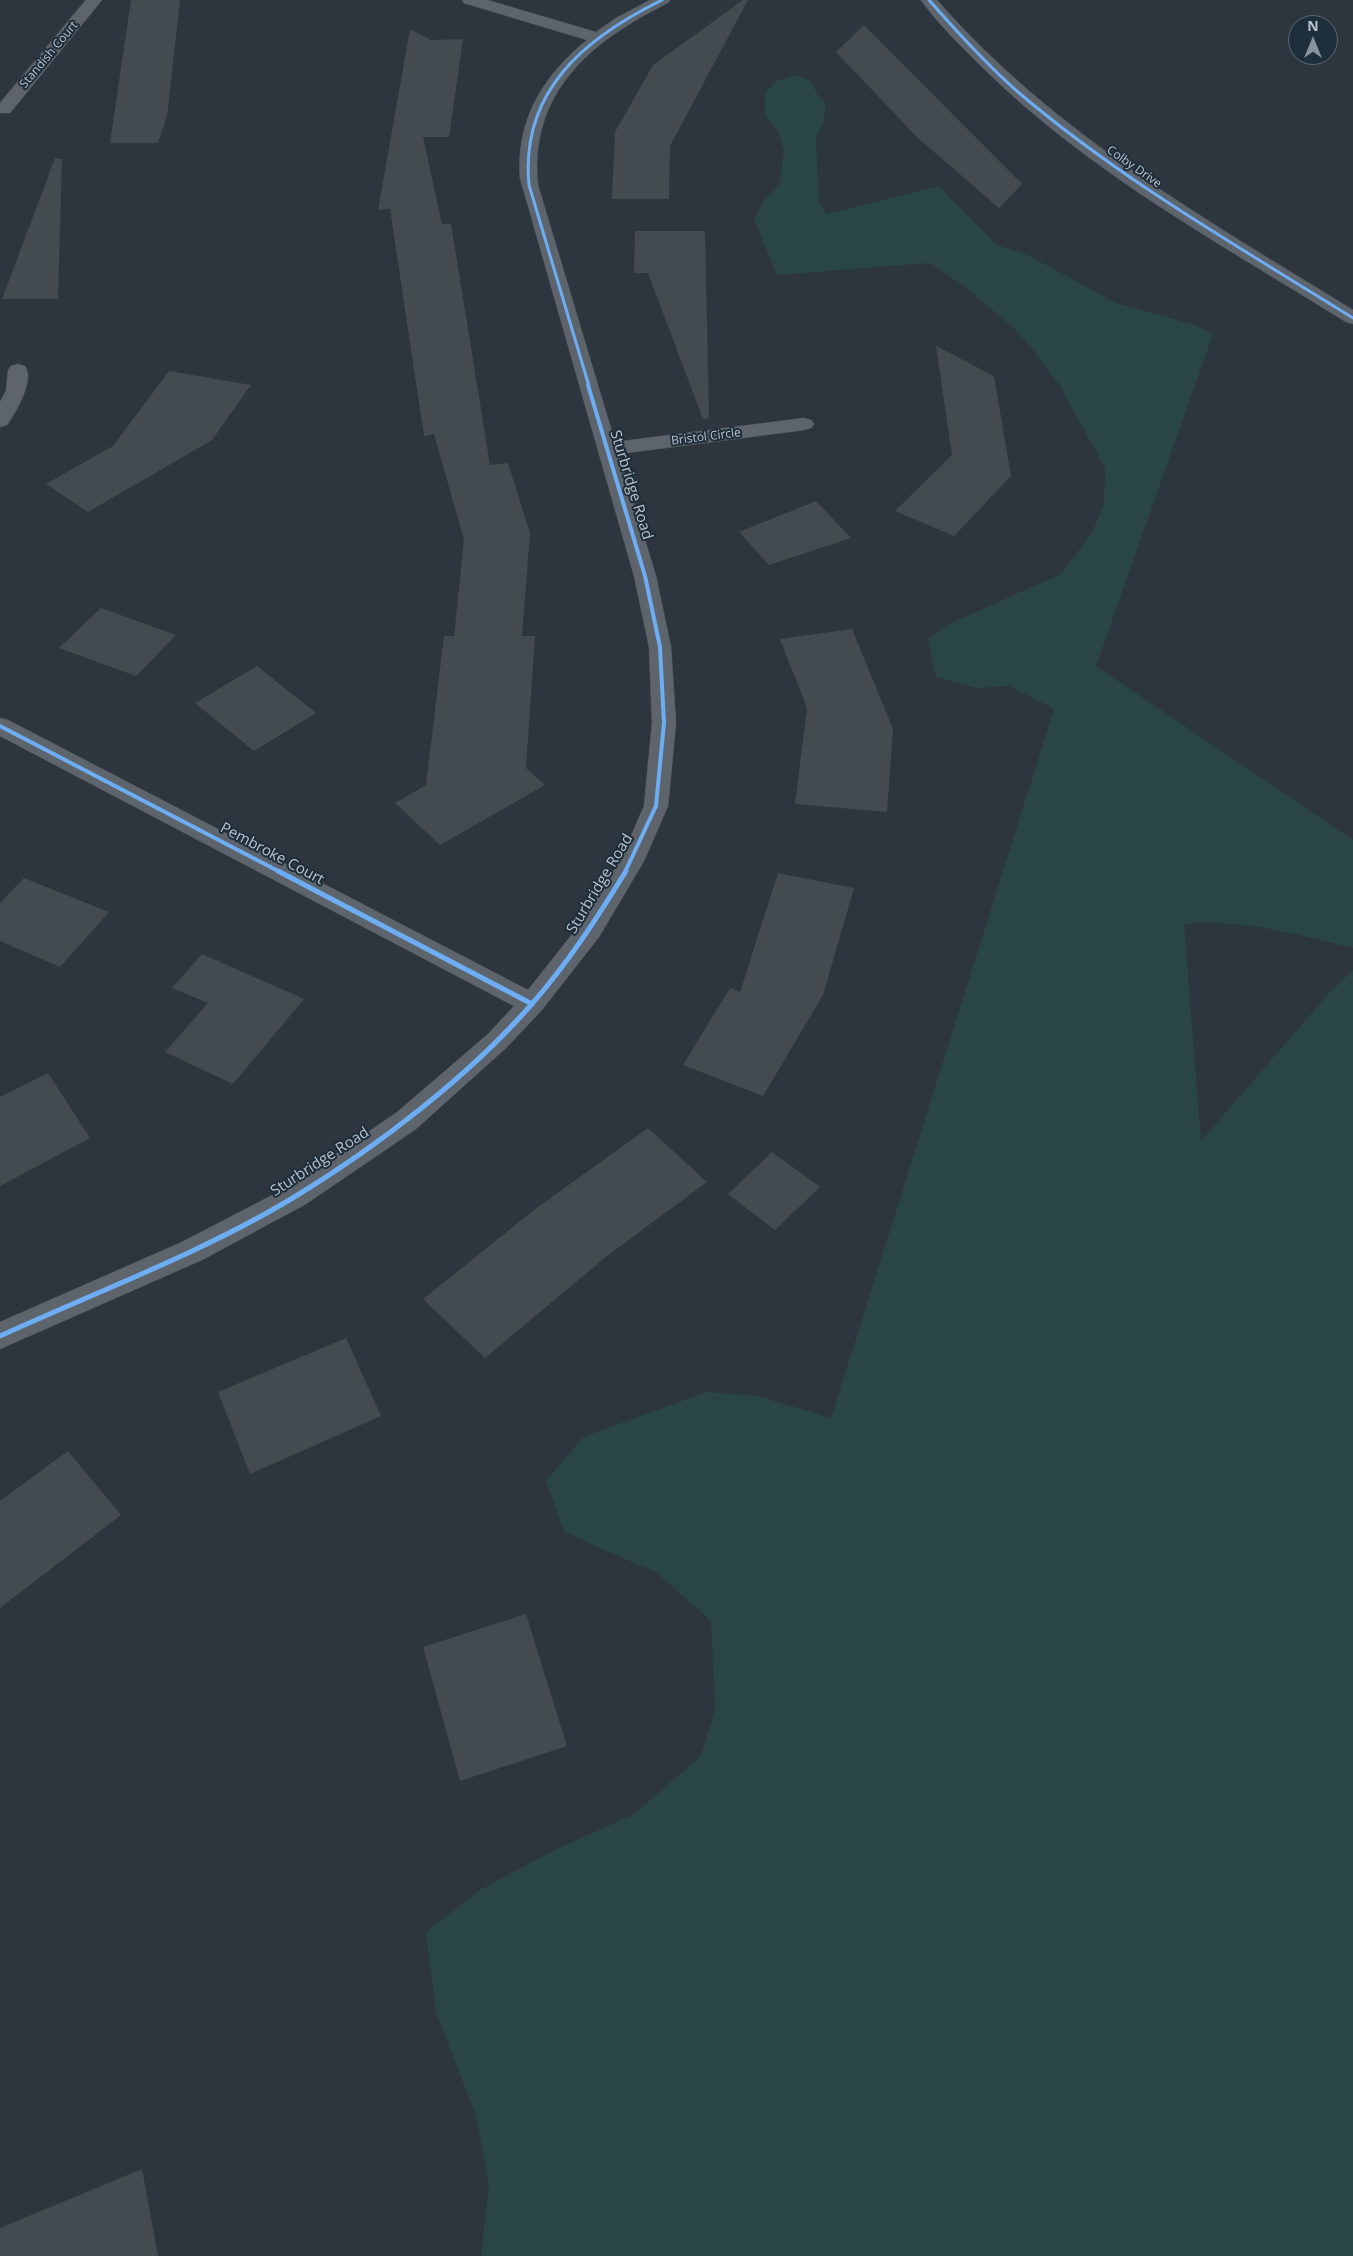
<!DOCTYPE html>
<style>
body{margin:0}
#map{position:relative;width:1353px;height:2256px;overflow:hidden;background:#2d363e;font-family:"Open Sans",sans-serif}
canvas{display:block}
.north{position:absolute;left:1288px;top:15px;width:50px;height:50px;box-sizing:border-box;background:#1f2e3b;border:1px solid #5c6a76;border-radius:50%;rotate:0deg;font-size:14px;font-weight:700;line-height:20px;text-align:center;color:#b8c3ce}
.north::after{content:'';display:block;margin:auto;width:18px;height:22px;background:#87929c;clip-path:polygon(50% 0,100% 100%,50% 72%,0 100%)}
</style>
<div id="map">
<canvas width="1353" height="2256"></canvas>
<div class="north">N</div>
</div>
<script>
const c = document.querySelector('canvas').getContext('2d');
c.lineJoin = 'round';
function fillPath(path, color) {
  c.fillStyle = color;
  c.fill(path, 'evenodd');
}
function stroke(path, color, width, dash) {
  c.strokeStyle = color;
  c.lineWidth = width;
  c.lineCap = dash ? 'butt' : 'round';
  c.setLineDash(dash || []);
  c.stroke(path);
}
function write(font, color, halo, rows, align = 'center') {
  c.font = font + ' "Open Sans",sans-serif';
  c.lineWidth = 4;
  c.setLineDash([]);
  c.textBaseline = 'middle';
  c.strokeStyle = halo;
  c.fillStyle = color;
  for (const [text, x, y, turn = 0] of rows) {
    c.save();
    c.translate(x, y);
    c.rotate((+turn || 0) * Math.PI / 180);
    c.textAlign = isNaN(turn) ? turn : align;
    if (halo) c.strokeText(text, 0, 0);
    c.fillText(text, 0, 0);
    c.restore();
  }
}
const green = new Path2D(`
 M795,75L811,81L817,94L826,104L823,124L816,137L819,204L827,214L939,186L997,245L1030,256L1116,303L1195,325L1213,334L1096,666L1353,840V948C1298,935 1241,918 1184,924L1201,1141L1329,993L1353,970V2256H481L489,2185L476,2116L436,2012L426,1932L481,1889L557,1849L634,1814L701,1756L715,1710L711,1621L657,1573L564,1532L546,1481L583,1437L707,1392L758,1396L831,1418L1054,709L1009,686L976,688L936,677L928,639L951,623L1061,574L1092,533L1104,504L1105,468L1060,386L1034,351L1014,328L965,287L930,263L777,275L754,219L764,200L780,183L784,150L778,132L765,114V93L776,81Z`);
const building = new Path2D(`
 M131,0H180L167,116L158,143H110Z
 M743,0H748L670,146L669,199H612L615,132L653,65Z
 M864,25L1022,184L999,208L918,138L836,52Z
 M410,29L431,40L463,39L449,137H423L442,224H451L490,465L508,463L530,533L522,636H535L526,768L545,785L440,845L395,803L426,785L444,636H454L464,540L434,434L424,436L390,209L378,210Z
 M55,158L62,159L58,299H2Z
 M635,231H705L709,418L703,419L648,273H634Z
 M936,346L994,376L1011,476L954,536L895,511L952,455Z
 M169,371L251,385L212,440L88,512L46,484L113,446Z
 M816,501L851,538L769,565L739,532Z
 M101,608L176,635L136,676L59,648Z
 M852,629L893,729L887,812L795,804L807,708L780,639Z
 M257,666L316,713L254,751L195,703Z
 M778,873L854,888L823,995L763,1096L683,1065L730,988L740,992Z
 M24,878L109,912L60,967L0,941V903Z
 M202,954L304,999L233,1084L165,1052L208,1003L172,988Z
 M48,1073L90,1138L0,1186V1097Z
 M648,1128L707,1182L607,1256L485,1358L423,1299L534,1210Z
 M772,1152L820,1187L775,1230L728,1194Z
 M346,1338L381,1416L250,1474L218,1392Z
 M68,1451L121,1515L0,1608V1501Z
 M526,1614L567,1746L460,1781L423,1647Z
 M142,2169L158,2256H0V2228Z`);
const minor = new Path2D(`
 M86,0H102L10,113H0V103Z
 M462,0H487L596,32L616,18L650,0H670L668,3C591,41 529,92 538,185L615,442L804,418L811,420L814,424L811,428L804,430L619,454L656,576L671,647L676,723L668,806L644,861L599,937L541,1011L506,1048L416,1129L306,1204L202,1260L0,1349V1322L182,1242L286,1188L396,1113L488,1034L514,1006L0,736V718L8,720L528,990L581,923L621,859L644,806L652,723L649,647L634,576L520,178C516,119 543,76 587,40L464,3Z
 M921,0H937C1054,134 1204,218 1353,310V324L1346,322C1221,244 1088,172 982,67C961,46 938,24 921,0Z
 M18,364L25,366C35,380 16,412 7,425L0,427V402L6,391L8,370L11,366Z`);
const cyclewayFar2 = new Path2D(`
 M929,0C957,32 986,64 1018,92C1121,180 1239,247 1353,318
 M589,386L529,185C520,91 585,38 662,0`);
const cyclewayFar1 = new Path2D(`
 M588,385L645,576L660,647L664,723L656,806L625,872
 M0,726L280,872`);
const cycleway = new Path2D(`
 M278,871L532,1004
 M0,1336C98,1291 204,1252 296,1196C378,1146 468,1077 531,1005C568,963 597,918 626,871`);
const farStreetnames = [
 ["Standish Court",49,55,-50],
 ["Colby Drive",1134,167,35],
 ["Bristol Circle",706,437,-7]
];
const streetNames = [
 ["Sturbridge Road",631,485,73],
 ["Pembroke Court",272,854,28],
 ["Sturbridge Road",600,884,-59],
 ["Sturbridge Road",320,1162,-33]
];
fillPath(green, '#294546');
fillPath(building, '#434b51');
stroke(minor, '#4c5258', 1);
fillPath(minor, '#5e646b');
stroke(cyclewayFar2, '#6dadf4', 3);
stroke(cyclewayFar1, '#6dadf4', 4);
stroke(cycleway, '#6dadf4', 5);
write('12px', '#b8c3ce', '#1f2e3b', farStreetnames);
write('15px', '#b8c3ce', '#1f2e3b', streetNames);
</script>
